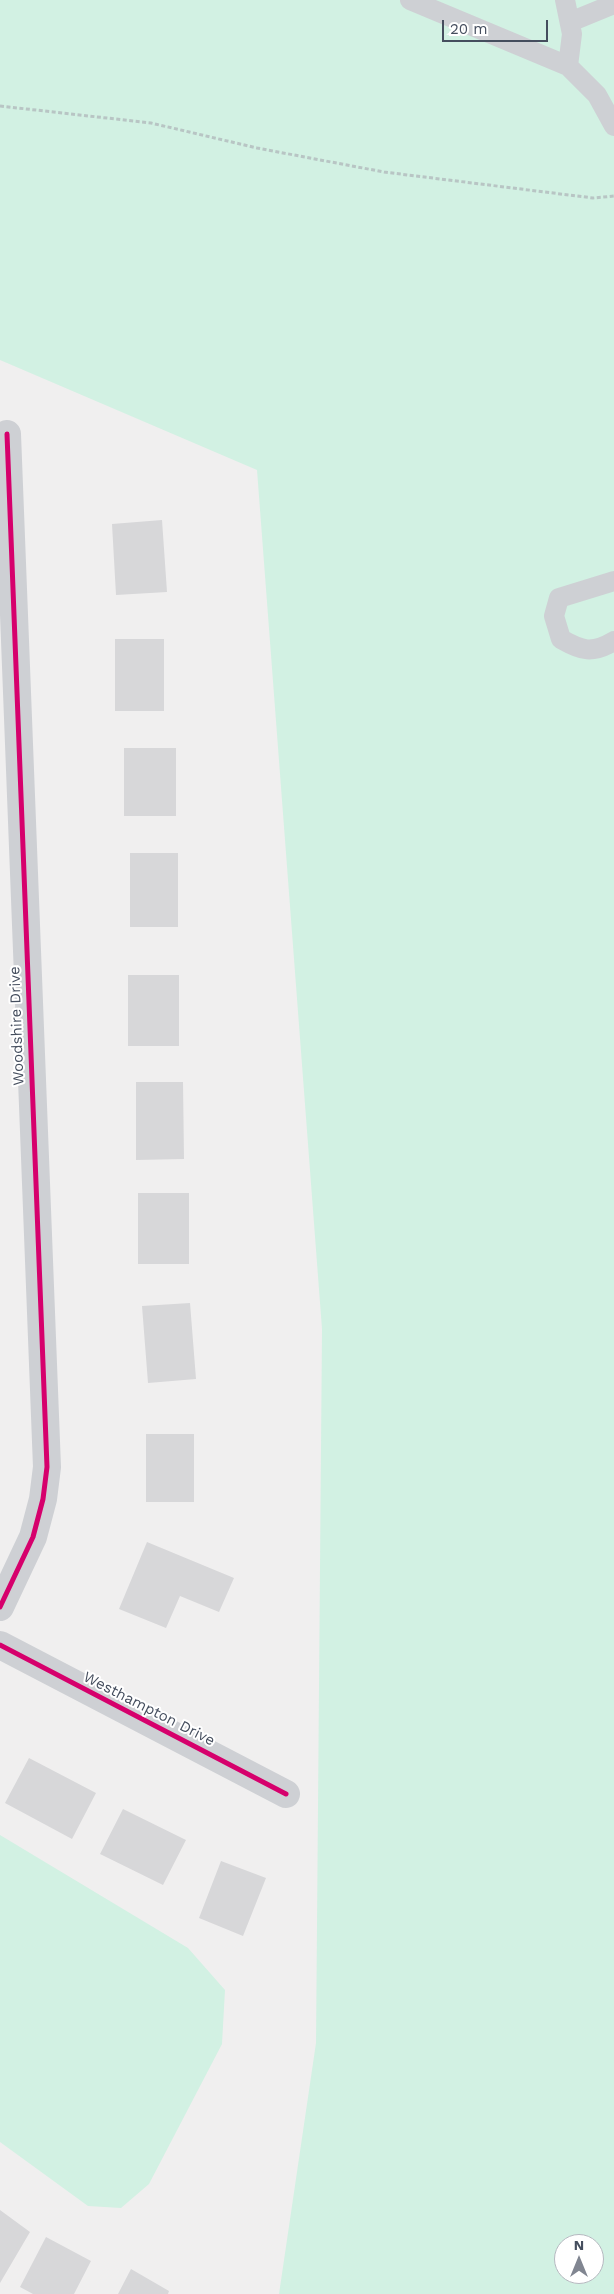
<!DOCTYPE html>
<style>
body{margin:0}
#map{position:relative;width:614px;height:2294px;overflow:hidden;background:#f0efef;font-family:"Work Sans",sans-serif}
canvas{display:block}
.north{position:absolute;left:554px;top:2234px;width:50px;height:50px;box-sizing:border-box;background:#fff;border:1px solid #b5b8bf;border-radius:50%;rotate:0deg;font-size:14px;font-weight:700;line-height:20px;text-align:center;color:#454e5e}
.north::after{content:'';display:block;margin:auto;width:18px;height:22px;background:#818691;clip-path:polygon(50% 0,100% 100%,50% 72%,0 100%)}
.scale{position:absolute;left:442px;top:20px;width:106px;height:22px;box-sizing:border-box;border:2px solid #454e5e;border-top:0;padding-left:6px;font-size:15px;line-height:18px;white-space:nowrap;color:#454e5e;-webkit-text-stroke:4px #fff;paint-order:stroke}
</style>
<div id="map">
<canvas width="614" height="2294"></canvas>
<div class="north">N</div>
<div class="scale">20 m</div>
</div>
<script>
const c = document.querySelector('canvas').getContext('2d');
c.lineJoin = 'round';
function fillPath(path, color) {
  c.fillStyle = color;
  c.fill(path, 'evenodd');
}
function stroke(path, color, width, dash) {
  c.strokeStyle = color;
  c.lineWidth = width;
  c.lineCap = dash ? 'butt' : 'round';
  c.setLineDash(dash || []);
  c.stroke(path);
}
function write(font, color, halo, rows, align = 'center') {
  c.font = font + ' "Work Sans",sans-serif';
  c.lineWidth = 4;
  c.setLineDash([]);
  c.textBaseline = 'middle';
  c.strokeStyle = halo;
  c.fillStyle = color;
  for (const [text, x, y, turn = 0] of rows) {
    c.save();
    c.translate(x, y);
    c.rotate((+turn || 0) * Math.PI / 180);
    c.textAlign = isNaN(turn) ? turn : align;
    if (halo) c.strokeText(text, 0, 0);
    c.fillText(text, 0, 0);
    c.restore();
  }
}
const green = new Path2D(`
 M0,0H614V2294H279L316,2043L322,1329L257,470L0,360ZM564,2244H594V2274H564Z
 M0,1835L188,1948L225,1990L222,2044L149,2184L121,2208L88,2206L0,2142Z`);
const building = new Path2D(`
 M162,520L167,592L116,595L112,524Z
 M115,639H164V711H115Z
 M124,748H176V816H124Z
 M130,853H178V927H130Z
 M128,975H179V1046H128Z
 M136,1082H183L184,1159L136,1160Z
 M138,1193H189V1264H138Z
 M190,1303L196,1379L148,1383L142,1306Z
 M146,1434H194V1502H146Z
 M147,1542L234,1578L219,1612L180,1596L166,1628L119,1609Z
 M29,1758L96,1793L72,1839L5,1803Z
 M123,1809L186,1840L163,1885L100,1854Z
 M221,1861L266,1878L243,1936L199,1918Z
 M0,2210L30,2232L0,2283Z
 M46,2237L91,2261L74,2294H33L20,2287Z
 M131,2269L169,2291L168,2294H118Z`);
const path = new Path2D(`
 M0,106L151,123L257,148L384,172L593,198L614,196`);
const lane = new Path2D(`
 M410,0L568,66L597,95L614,126
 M565,0L572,34L568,66
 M570,22L614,4
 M614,581L559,598L554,616L561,639C582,651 592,654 614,641`);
const street = new Path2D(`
 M0,1607L33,1537L43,1499L47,1467L7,434
 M0,1645L286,1794`);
const cycleway = new Path2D(`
 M0,1607L33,1537L43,1499L47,1467L7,434
 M0,1645L286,1794`);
const streetNames = [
 ["Woodshire Drive",17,1026,-92],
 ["Westhampton Drive",149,1709,27]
];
fillPath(green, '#d2f1e3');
fillPath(building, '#d7d7d9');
stroke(path, '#b8c5c4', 3, [4, 2.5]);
stroke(lane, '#ced0d4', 20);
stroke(street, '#ced0d4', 28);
stroke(cycleway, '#d6006c', 5);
write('15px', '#454e5e', '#fff', streetNames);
</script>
